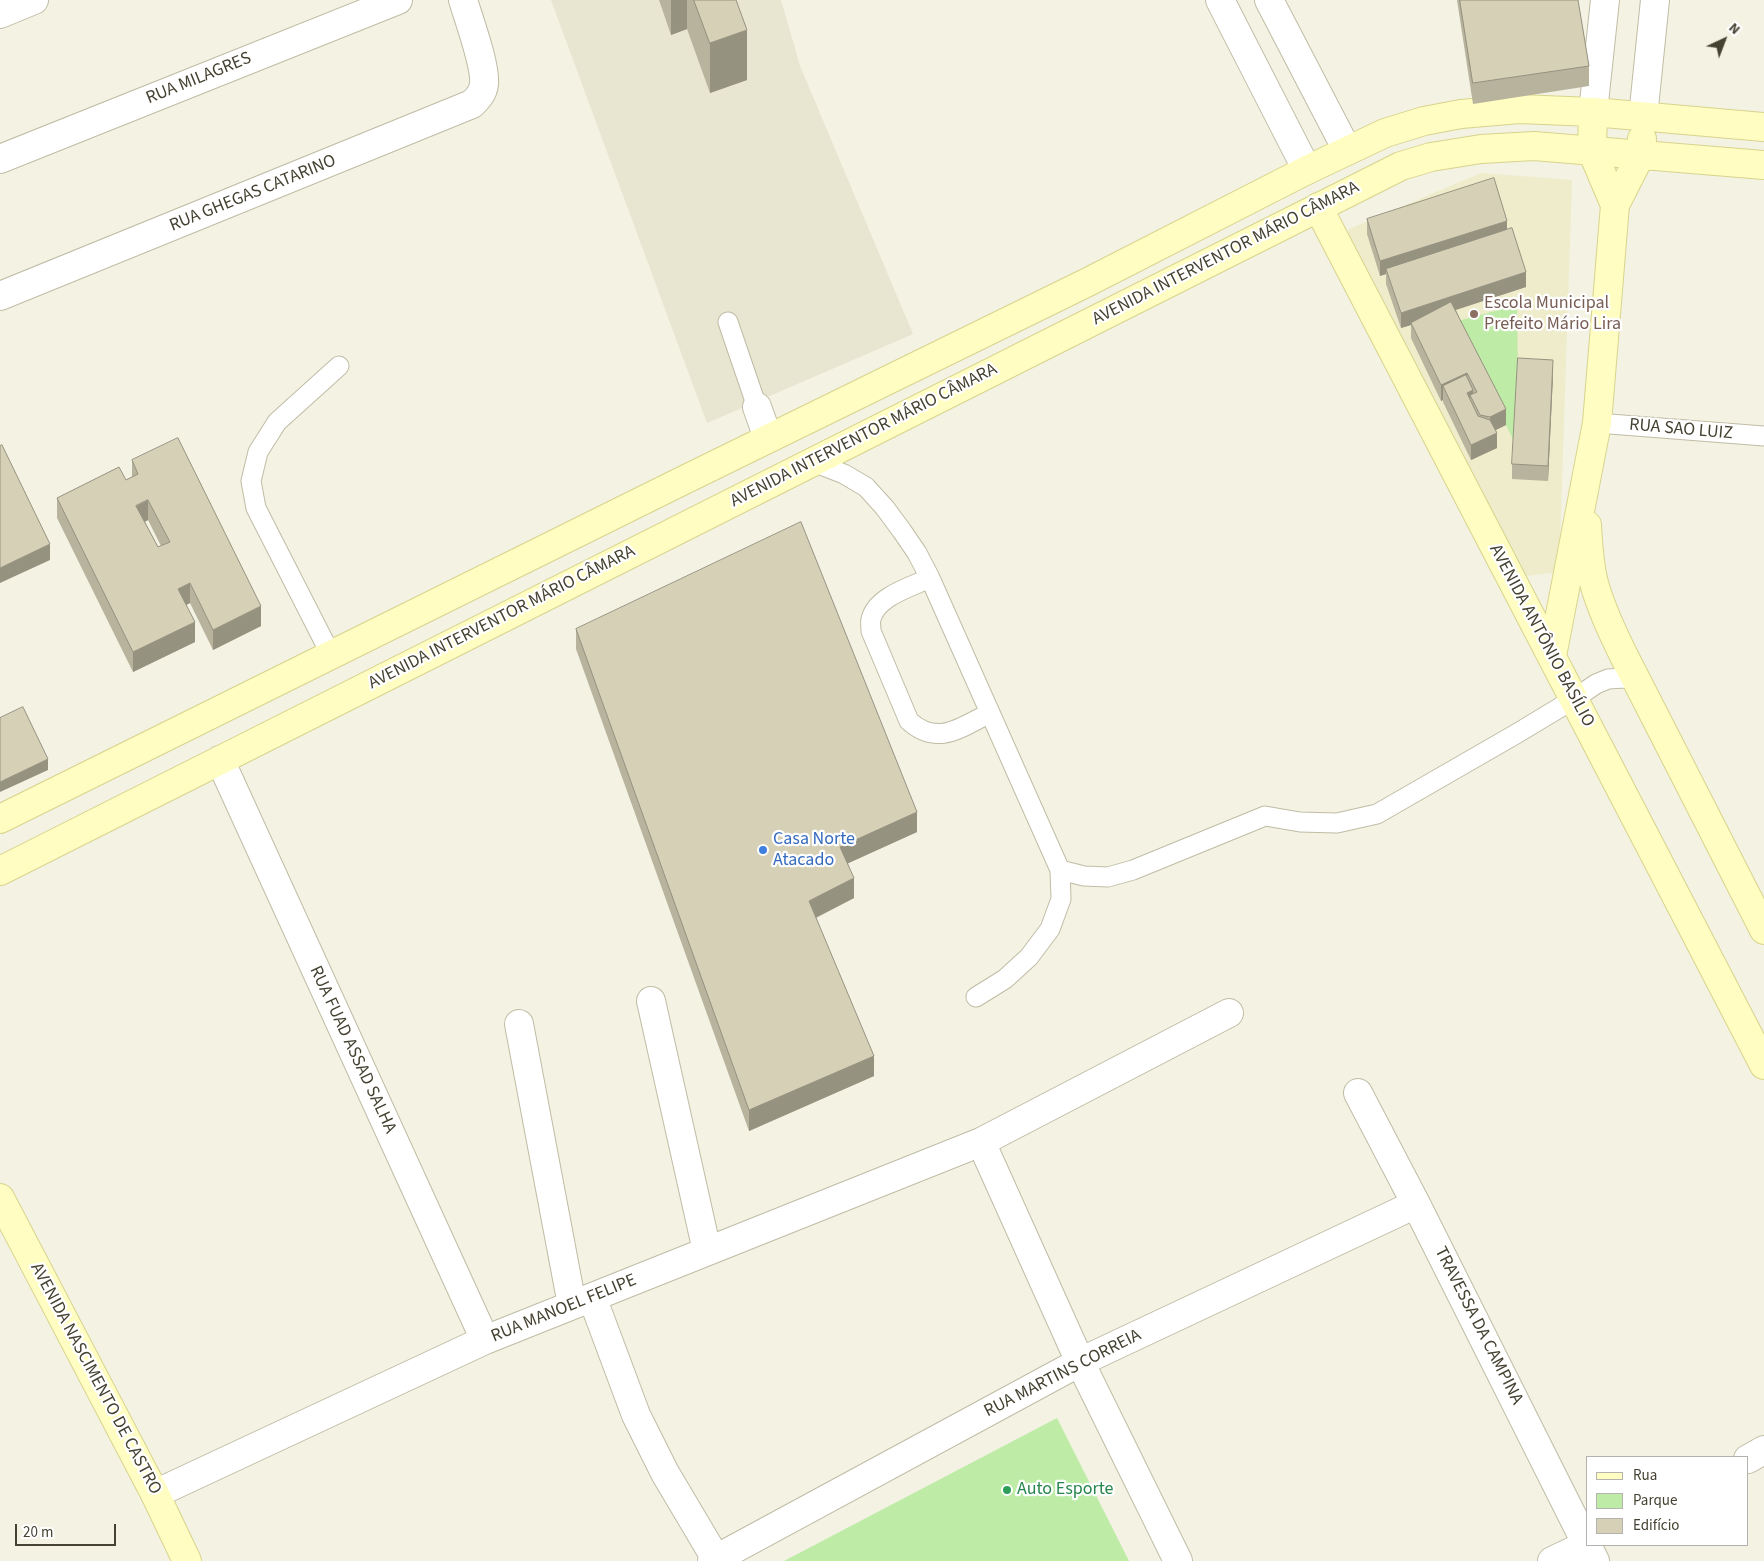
<!DOCTYPE html>
<meta charset="utf-8">
<style>
body{margin:0}
#map{position:relative;width:1764px;height:1561px;overflow:hidden;background:#f3f2e3;font-family:"Source Sans 3",sans-serif}
canvas{display:block}
.legend{position:absolute;left:1586px;top:1456px;width:162px;height:90px;box-sizing:border-box;background:#fff;border:1px solid #b5b3ad;margin:0;padding:6px 9px;list-style:none;font-size:15px;color:#464232}
.legend li{display:flex;align-items:center;gap:10px;height:25px}
.legend b{width:25px;border:1px solid #b5b3ad}
.north{position:absolute;left:1699px;top:15px;width:50px;height:50px;-webkit-text-stroke:4px #fff;paint-order:stroke;rotate:43deg;font-size:14px;font-weight:700;line-height:20px;text-align:center;color:#464232}
.north::after{content:'';display:block;margin:auto;width:18px;height:22px;background:#464232;clip-path:polygon(50% 0,100% 100%,50% 72%,0 100%)}
.scale{position:absolute;left:15px;top:1524px;width:101px;height:22px;box-sizing:border-box;border:2px solid #464232;border-top:0;padding-left:6px;font-size:15px;line-height:18px;white-space:nowrap;color:#464232;-webkit-text-stroke:4px #fff;paint-order:stroke}
</style>
<div id="map">
<canvas width="1764" height="1561"></canvas>
<ul class="legend">
<li><b style="height:6px;background:#fffdc1"></b>Rua</li>
<li><b style="height:14px;background:#beeca7"></b>Parque</li>
<li><b style="height:14px;background:#d6d0b7"></b>Edifício</li>
</ul>
<div class="north">N</div>
<div class="scale">20 m</div>
</div>
<script>
const c = document.querySelector('canvas').getContext('2d');
c.lineJoin = 'round';
function fillPath(path, color) {
  c.fillStyle = color;
  c.fill(path, 'evenodd');
}
function stroke(path, color, width, dash) {
  c.strokeStyle = color;
  c.lineWidth = width;
  c.lineCap = dash ? 'butt' : 'round';
  c.setLineDash(dash || []);
  c.stroke(path);
}
function write(font, color, halo, rows, align = 'center') {
  c.font = font + ' "Source Sans 3",sans-serif';
  c.lineWidth = 4.5;
  c.setLineDash([]);
  c.textBaseline = 'middle';
  c.strokeStyle = halo;
  c.fillStyle = color;
  for (const [text, x, y, turn = 0] of rows) {
    c.save();
    c.translate(x, y);
    c.rotate((+turn || 0) * Math.PI / 180);
    c.textAlign = isNaN(turn) ? turn : align;
    if (halo) c.strokeText(text, 0, 0);
    c.fillText(text, 0, 0);
    c.restore();
  }
}
const residential = new Path2D(`
 M551,0H781L800,66L913,334L707,423Z`);
const education = new Path2D(`
 M1481,173L1572,180L1559,572L1518,577L1348,250L1349,229Z`);
const green = new Path2D(`
 M1517,305L1518,373L1514,441L1454,322Z
 M1057,1418L1129,1561H784Z`);
const service = new Path2D(`
 M728,322L757,407
 M1597,423L1764,436
 M813,462L844,474L866,487L885,508L902,531L917,553L930,578L1060,870L1061,899L1050,929L1029,957L1005,979L976,997
 M930,578C911,587 877,596 871,619C870,622 871,627 871,631L909,721C938,747 961,727 990,713
 M331,655L256,508L251,481L258,452L277,422L339,366
 M1060,870L1084,876L1108,877L1133,870L1265,816L1300,822L1337,823L1377,814L1516,734L1574,699L1596,684L1608,679L1624,678L1636,680`);
const minor = new Path2D(`
 M1220,0L1307,170
 M1269,0L1347,150
 M0,14L34,0
 M0,159L398,0
 M0,296L472,104C478,98 483,93 484,84C486,66 469,20 463,0
 M757,407L768,438
 M220,760L485,1340
 M651,1001L707,1251
 M519,1024L572,1305
 M1358,1093L1416,1204L1595,1561
 M981,1142L1080,1362L1178,1561
 M592,1297L636,1415L665,1473L716,1559
 M1748,1459L1764,1450
 M155,1494L485,1340L981,1142L1229,1013
 M712,1561L1080,1362L1416,1204
 M1552,1561L1588,1544`);
const tertiary = new Path2D(`
 M1593,112L1605,0
 M1643,117L1655,0`);
const secondary = new Path2D(`
 M1593,112L1592,151L1615,205
 M1318,207L1764,1065
 M1587,525C1588,545 1589,564 1594,583C1601,609 1613,634 1625,658L1764,930
 M1552,656L1597,423L1615,205L1641,154L1642,139
 M0,819L678,483L1088,282L1307,170L1385,133L1424,121L1461,114L1519,109L1593,112L1764,127
 M0,871L1401,166L1431,157L1481,149L1534,146L1764,165
 M0,1198L155,1494L187,1561`);
const wall = new Path2D(`
 M659,0H736L747,80L710,93L687,29L671,35Z
 M1457,0H1578L1589,66V86L1473,104Z
 M1367,219L1507,229L1526,287L1456,310L1506,425L1495,430L1497,448L1471,460L1443,402V400L1441,401L1411,338V325L1401,328L1386,284V274L1380,276L1367,234Z
 M1553,375L1548,481L1512,479V464Z
 M132,460L261,626L213,650L190,603L186,605L195,642L133,672L57,518V498L126,480L132,477ZM148,520L161,546L158,547L145,522Z
 M576,629L917,832L848,863L854,898L816,918L874,1076L749,1131L576,649Z`);
const shadedWall = new Path2D(`
 M671,0H687V29L671,35Z
 M747,30V80L710,93V43Z
 M1507,221V236L1386,269V274L1380,276V261Z
 M1526,272V287L1412,324L1411,323V325L1401,328V313Z
 M1553,360V375L1548,481V466Z
 M1467,373V388L1443,386V400L1441,401V385Z
 M1473,390V401L1470,395V407L1467,393Z
 M1506,409V425L1490,433V417Z
 M1497,433V448L1471,460V445Z
 M148,500V520L136,526V506Z
 M50,544V560L0,583V568Z
 M190,583V603L178,609V589Z
 M261,606V626L213,650V630Z
 M195,622V642L133,672V652Z
 M48,759V770L0,792V782Z
 M917,812V832L840,867V847Z
 M854,878V898L809,921V901Z
 M874,1056V1076L749,1131V1110Z`);
const building = new Path2D(`
 M694,0H736L747,30L710,43Z
 M1460,0H1578L1589,66L1473,83Z
 M1494,178L1507,221L1380,261L1367,219Z
 M1512,228L1526,272L1401,313L1386,269Z
 M1451,302L1506,409L1490,417L1480,415L1470,395L1477,392L1467,373L1441,385L1411,323Z
 M1518,358L1553,360L1548,466L1512,464Z
 M1466,375L1473,390L1467,393L1478,416L1490,420L1497,433L1471,445L1443,386Z
 M178,438L261,606L213,630L190,583L178,589L195,622L133,652L57,498L119,467L126,480L138,474L132,460ZM148,500L170,542L158,547L136,506Z
 M2,445L50,544L0,568V446Z
 M801,522L917,812L840,847L854,878L809,901L874,1056L749,1110L576,629Z
 M23,707L48,759L0,782V718Z`);
const markers = [
 [1474,314,5,"#8d6e63"],
 [763,850,5,"#3f7fe0"],
 [1007,1490,5,"#2e9e5b"]
];
const streetNames = [
 ["RUA MILAGRES",199,79,-22],
 ["RUA GHEGAS CATARINO",253,194,-22],
 ["AVENIDA INTERVENTOR MÁRIO CÂMARA",1226,254,-27],
 ["RUA SAO LUIZ",1681,430,5],
 ["AVENIDA INTERVENTOR MÁRIO CÂMARA",864,436,-27],
 ["AVENIDA INTERVENTOR MÁRIO CÂMARA",502,618,-27],
 ["AVENIDA ANTÔNIO BASÍLIO",1541,636,62],
 ["RUA FUAD ASSAD SALHA",352,1050,65],
 ["RUA MANOEL FELIPE",564,1309,-22],
 ["TRAVESSA DA CAMPINA",1478,1326,63],
 ["RUA MARTINS CORREIA",1063,1374,-27],
 ["AVENIDA NASCIMENTO DE CASTRO",95,1379,62]
];
const educationNames = [
 ["Escola Municipal",1484,304],
 ["Prefeito Mário Lira",1484,325]
];
const shopNames = [
 ["Casa Norte",773,840],
 ["Atacado",773,861]
];
const leisureNames = [
 ["Auto Esporte",1017,1490]
];
fillPath(residential, '#e8e5d0');
fillPath(education, '#eeeccb');
fillPath(green, '#beeca7');
stroke(service, '#c0bca5', 21);
stroke(minor, '#c0bca5', 30);
stroke(tertiary, '#c0bca5', 30);
stroke(secondary, '#d8d48d', 30);
stroke(service, '#fff', 19);
stroke(minor, '#fff', 28);
stroke(tertiary, '#fff', 28);
stroke(secondary, '#fffdc1', 28);
fillPath(wall, '#b8b39d');
fillPath(shadedWall, '#969280');
fillPath(building, '#d6d0b7');
stroke(building, '#969280', 1);
for (const [x, y, r, color] of markers) {
  const dot = new Path2D();
  dot.arc(x, y, r, 0, 2 * Math.PI);
  c.fillStyle = color;
  c.fill(dot);
  stroke(dot, '#fff', 2);
}
write('18px', '#464232', '#fff', streetNames);
write('18px', '#785e54', '#fff', educationNames, 'left');
write('18px', '#366cbe', '#fff', shopNames, 'left');
write('18px', '#27864d', '#fff', leisureNames, 'left');
</script>
